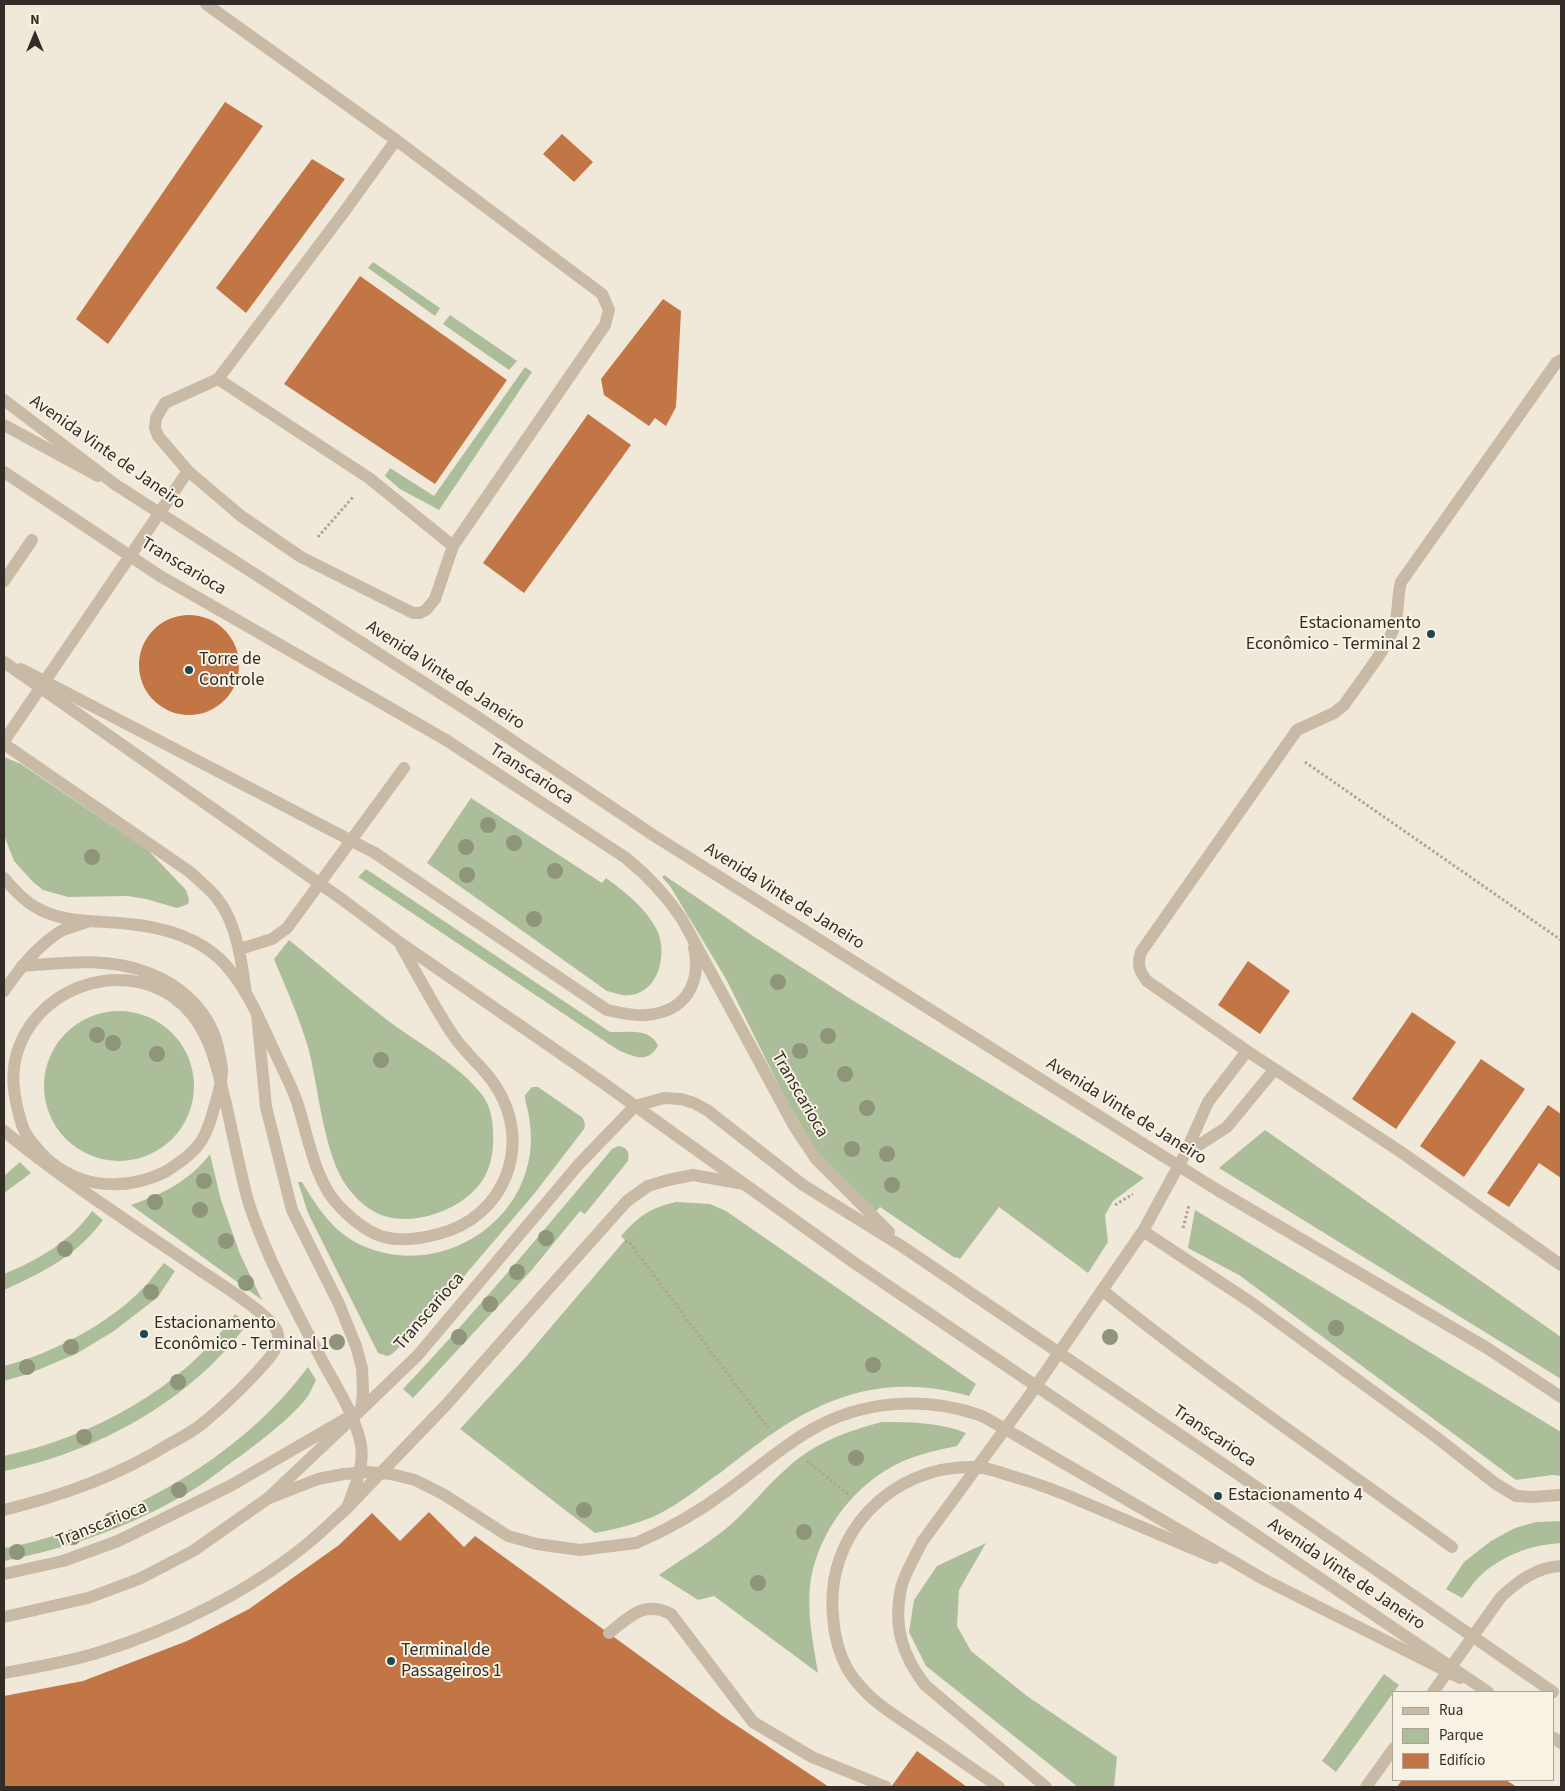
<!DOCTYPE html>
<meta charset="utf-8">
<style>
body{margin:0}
#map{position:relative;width:1565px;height:1791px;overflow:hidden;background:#f0e9d9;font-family:"Source Sans 3",sans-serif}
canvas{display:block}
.frame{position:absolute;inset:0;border:5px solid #342c26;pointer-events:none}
.legend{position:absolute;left:1392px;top:1691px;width:162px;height:90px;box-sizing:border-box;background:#f8f2e5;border:1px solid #aaa399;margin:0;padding:6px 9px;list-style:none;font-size:15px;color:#342c26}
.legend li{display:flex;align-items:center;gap:10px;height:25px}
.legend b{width:25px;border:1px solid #aaa399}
.north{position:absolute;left:10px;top:10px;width:50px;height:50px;-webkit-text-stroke:4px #f8f2e5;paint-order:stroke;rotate:0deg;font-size:14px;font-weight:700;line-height:20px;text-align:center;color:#342c26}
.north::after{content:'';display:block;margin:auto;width:18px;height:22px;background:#342c26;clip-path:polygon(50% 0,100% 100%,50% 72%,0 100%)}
</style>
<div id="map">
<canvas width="1565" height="1791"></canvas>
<div class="frame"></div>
<ul class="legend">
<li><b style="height:6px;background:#c8baa5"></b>Rua</li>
<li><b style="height:14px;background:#acbe99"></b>Parque</li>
<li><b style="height:14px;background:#c27645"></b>Edifício</li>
</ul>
<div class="north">N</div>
</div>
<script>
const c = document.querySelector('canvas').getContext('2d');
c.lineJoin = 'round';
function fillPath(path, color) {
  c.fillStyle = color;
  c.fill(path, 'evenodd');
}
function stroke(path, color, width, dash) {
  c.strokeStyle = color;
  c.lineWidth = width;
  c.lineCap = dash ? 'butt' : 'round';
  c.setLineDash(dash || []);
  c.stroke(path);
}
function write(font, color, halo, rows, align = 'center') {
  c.font = font + ' "Source Sans 3",sans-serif';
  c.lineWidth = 4;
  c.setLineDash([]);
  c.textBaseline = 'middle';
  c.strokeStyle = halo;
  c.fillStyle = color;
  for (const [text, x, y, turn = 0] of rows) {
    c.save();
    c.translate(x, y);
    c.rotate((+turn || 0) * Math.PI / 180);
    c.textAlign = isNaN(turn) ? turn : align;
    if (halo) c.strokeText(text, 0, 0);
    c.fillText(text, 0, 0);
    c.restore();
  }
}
const green = new Path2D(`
 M373,262L440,308L435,316L368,268Z
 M450,315L517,361L509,370L443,324Z
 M525,367L532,372L439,510L400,489L385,476L390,468L434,496Z
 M4,757L21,764L148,850L186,890L189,899L188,904L177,908L146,899L127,896L68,897L43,890L33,882L14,861L4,835Z
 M471,798L602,883L606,878C626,893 645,907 657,930C669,956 657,999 622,995C617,994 612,992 607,991L427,863Z
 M366,869L610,1032C627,1033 650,1027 658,1046C647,1064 635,1057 618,1050L358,877Z
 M664,875L756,938L849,998L1144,1178L1113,1201L1105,1215L1108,1242L1088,1273L999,1207L960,1259L956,1257L955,1258L880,1207L876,1211L827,1165L811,1143L784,1096L726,979L670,886L662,877Z
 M289,940C321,966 353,994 386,1019C417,1043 459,1064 483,1096C490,1105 493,1121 493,1132C494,1146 492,1160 487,1172C471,1209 408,1232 373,1211C363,1205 355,1197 348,1188C323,1155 319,1088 308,1047C299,1017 286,988 274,959Z
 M44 1086a75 75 0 1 1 150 0a75 75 0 1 1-150 0Z
 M532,1087H538L583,1118L585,1125L584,1129L534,1194L420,1328L392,1354L387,1356L378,1353L308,1213L298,1182H302C317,1207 333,1232 361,1245C430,1277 515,1234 529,1159C532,1145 531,1130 529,1117C528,1109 525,1103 525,1095Z
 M1265,1130L1561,1337V1379L1219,1168Z
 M618,1146C627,1147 630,1152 628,1161L585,1214L580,1211L530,1272L413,1398L403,1389C476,1312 544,1230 612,1149Z
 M210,1154L221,1200L240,1254L262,1300L131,1205C162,1194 190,1181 210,1154Z
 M20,1162L31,1173L4,1193V1176Z
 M676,1202L710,1204L726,1211L976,1384L969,1396C901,1377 846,1388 787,1424C764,1438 742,1456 720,1473C699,1487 680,1504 657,1515C637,1524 616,1529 595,1533L460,1429L523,1360L625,1240L621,1236C639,1216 650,1208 676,1202Z
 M1195,1210L1561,1432V1476L1552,1475L1516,1480L1239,1275L1188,1248Z
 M92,1211L103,1220C78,1255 42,1273 4,1290V1274C38,1260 70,1242 92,1211Z
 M164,1263L175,1271L158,1297L114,1331L76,1354L28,1374L4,1381V1366C51,1354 111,1323 144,1287C151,1280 157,1271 164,1263Z
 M235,1314L248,1323C191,1401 97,1452 4,1471V1456C92,1437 182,1389 235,1314Z
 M308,1367L316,1380C313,1386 310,1394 305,1400C287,1421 264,1438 242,1455C227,1465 213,1477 199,1486C139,1524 73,1547 4,1561V1548C24,1545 43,1539 63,1533C156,1504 249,1446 308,1367Z
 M882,1422C910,1422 939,1422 966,1433L957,1446C938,1450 919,1454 901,1462C855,1484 821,1528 811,1578C806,1610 813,1642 818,1673L714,1596L698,1600L659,1575C680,1560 703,1547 723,1531C746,1513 764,1488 786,1469C812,1444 847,1431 882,1422Z
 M1561,1521V1543C1531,1545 1502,1555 1479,1577C1473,1583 1468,1591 1462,1598L1446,1589L1464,1562L1491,1541L1515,1528L1536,1522Z
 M986,1543L959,1590L957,1626L971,1651L1027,1696L1117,1757L1114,1787H1078L926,1666L909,1632L914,1600L937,1566Z
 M1384,1674L1399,1685L1336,1772L1322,1761Z`);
const building = new Path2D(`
 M225,102L263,126L108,344L76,319Z
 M562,134L593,162L574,182L543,154Z
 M312,159L345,179L246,313L216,288Z
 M360,276L507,380L435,484L284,384Z
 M663,299L681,311L676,407L666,426L655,418L649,426L604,395L601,379Z
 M588,414L631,445L524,593L483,563Z
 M139 665a50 50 0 1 1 100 0a50 50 0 1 1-100 0Z
 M1248,961L1290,991L1260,1034L1218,1005Z
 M1412,1012L1456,1042L1396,1129L1352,1099Z
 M1481,1059L1525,1089L1464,1177L1420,1146Z
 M1548,1105L1561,1114V1178L1539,1163L1509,1207L1487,1193Z
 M429,1512L464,1547L475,1536L721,1715L829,1787H4V1696L83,1681L187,1641L249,1609L339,1545L372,1513L400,1541Z
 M917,1751L967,1787H891Z
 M1402,1780H1506L1517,1787H1397Z`);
const path = new Path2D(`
 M318,537L353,497
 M1305,762L1561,940
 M1115,1205L1133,1194
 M1183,1228L1189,1205
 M625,1241L629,1242L768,1428
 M807,1461L849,1495`);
const service = new Path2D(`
 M206,4L396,140
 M396,140L602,294L609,310L605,325L453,546L435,599L426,610L420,613H413L301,557L241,516L188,471L158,436L155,428L156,418L165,403L218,379L344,212Z
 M1561,360L1556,363L1401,582C1397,596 1399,610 1395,624C1389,647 1358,684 1344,705L1334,713L1297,730L1141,952C1137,964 1139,971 1147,981L1247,1051L1401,1152L1561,1265
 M218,379L369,478L453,546
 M4,425L98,476
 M4,581L32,540
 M446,740L626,858C648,876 666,895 682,919L794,1126L816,1159L889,1232
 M4,741L188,471
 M4,744L190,872C198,880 209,888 216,897C237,922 242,963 246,994
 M375,853L607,1010C620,1013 633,1016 646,1015C685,1012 702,984 694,947
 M240,949L272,939L287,928L404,768
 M22,966C63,963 106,957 146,972C183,985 212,1014 219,1052C220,1058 222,1065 222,1071C222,1082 218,1094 215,1105C211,1119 206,1138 195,1149C186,1159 176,1165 165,1172
 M4,991C20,968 37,946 61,931C69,927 79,925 87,922
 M257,1014L266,1107L292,1210L339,1304L356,1346L362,1368L363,1392L361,1410L267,1499
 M4,1131C66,1182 135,1226 201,1271C219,1283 266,1312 276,1329C285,1345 267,1360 258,1371C241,1389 223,1407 203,1423C194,1431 182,1437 171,1443C118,1476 64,1495 4,1510
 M1185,1154L1227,1127L1274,1070
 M1143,1231L1252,1303L1436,1437L1496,1484L1516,1496L1531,1497L1561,1495
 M1102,1290C1215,1381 1335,1462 1452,1547
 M4,1574L63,1561L118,1541L230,1486L361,1410L418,1355L579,1164L635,1106L664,1098L681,1099L694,1103L707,1110L803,1185L903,1247
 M609,1633C630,1617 643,1600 671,1614L753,1722L812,1757L886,1787
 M1433,1692L1501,1597C1518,1581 1537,1567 1561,1566
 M1046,1787L925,1685C902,1655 893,1626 901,1588C905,1572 915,1557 922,1542L1027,1399L1143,1231L1185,1154L1208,1102L1247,1051
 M1366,1787L1394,1748`);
const minor = new Path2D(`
 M542,1296L627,1201L648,1186L668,1180L693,1175L744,1184
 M4,1617L88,1598L139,1579L193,1551L267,1499L318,1479L344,1474L368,1472L391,1474L415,1480L443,1494L508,1536L537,1544L580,1550L636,1543
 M4,1673C36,1667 69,1662 100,1652C176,1628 253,1590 313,1539C325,1529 336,1518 347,1508`);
const tertiary = new Path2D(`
 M4,400L116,485
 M473,714L653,835L1142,1143
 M4,878C13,889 24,901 37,908C65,924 98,920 129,924C161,927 195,936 220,959C247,986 261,1023 277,1057C284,1072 292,1087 297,1102C308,1135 315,1183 340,1207C371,1239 394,1246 438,1234C505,1218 534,1143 495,1085C483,1066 463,1052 451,1032C432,1003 416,972 399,942
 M343,900L399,942L599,1080L856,1264
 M1219,1191L1487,1348L1561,1397
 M1554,1738L1561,1743`);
const serviceBridge = new Path2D(`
 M4,472L160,576L446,740
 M21,669L375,853
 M165,1172C124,1192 78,1188 45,1157C36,1148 26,1137 22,1125C14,1099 9,1073 19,1047C43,982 131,957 183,1005C211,1031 217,1069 226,1104C233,1135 239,1166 247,1197C253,1219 263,1241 272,1262C288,1296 306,1330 324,1364C338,1389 353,1413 360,1440C366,1464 355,1486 347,1508
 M903,1247L1226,1466L1553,1692`);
const minorBridge = new Path2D(`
 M347,1508L446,1405L542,1296
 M636,1543C669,1529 699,1512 728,1490C756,1470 781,1447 811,1430C860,1401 923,1396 976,1414C984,1416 992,1422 1000,1426L1265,1580L1460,1678
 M999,1787C973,1769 947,1751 921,1733C892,1713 868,1701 848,1670C839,1654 834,1634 833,1616C825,1535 890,1466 972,1467C984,1467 997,1471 1008,1475C1037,1483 1063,1493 1090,1505C1131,1522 1173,1540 1215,1558`);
const tertiaryBridge = new Path2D(`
 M116,485L473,714
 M4,662L343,900
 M1142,1143L1219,1191
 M856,1264L1488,1692`);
const trees = [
 [488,825],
 [514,843],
 [466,847],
 [92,857],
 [555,871],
 [467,875],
 [534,919],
 [778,982],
 [97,1035],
 [828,1036],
 [113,1043],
 [800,1051],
 [157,1054],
 [381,1060],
 [845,1074],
 [867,1108],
 [852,1149],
 [887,1154],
 [204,1181],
 [892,1185],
 [155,1202],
 [200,1210],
 [546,1238],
 [226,1241],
 [65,1249],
 [517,1272],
 [246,1283],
 [151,1292],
 [490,1304],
 [1336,1328],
 [459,1337],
 [1110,1337],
 [337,1342],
 [71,1347],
 [873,1365],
 [27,1367],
 [178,1382],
 [84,1437],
 [856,1458],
 [179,1490],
 [584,1510],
 [112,1520],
 [804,1532],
 [73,1537],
 [17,1552],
 [758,1583]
];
const markers = [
 [1431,634,5,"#1d4853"],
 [189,670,5,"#1d4853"],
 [144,1334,5,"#1d4853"],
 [1218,1496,5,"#1d4853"],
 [391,1661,5,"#1d4853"]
];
const streetNames = [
 ["Avenida Vinte de Janeiro",107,453,35],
 ["Transcarioca",183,567,31],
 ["Avenida Vinte de Janeiro",445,676,33],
 ["Transcarioca",531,775,33],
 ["Avenida Vinte de Janeiro",784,897,32],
 ["Transcarioca",799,1095,60],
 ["Avenida Vinte de Janeiro",1126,1112,32],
 ["Transcarioca",430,1312,-49],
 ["Transcarioca",1214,1437,34],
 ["Transcarioca",102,1525,-22],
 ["Avenida Vinte de Janeiro",1346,1575,34]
];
const poiNames = [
 ["Estacionamento",1421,624,"right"],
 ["Econômico - Terminal 2",1421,645,"right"],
 ["Torre de",199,660],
 ["Controle",199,681],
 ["Estacionamento",154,1324],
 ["Econômico - Terminal 1",154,1345],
 ["Estacionamento 4",1228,1496],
 ["Terminal de",401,1651],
 ["Passageiros 1",401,1672]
];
fillPath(green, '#acbe99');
fillPath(building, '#c27645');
stroke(path, '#b3a490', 3, [2.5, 2.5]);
stroke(service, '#c8baa5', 12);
stroke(minor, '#c8baa5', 12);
stroke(tertiary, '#c8baa5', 12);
stroke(serviceBridge, '#c8baa5', 12);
stroke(minorBridge, '#c8baa5', 12);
stroke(tertiaryBridge, '#c8baa5', 12);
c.fillStyle = '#8e9579';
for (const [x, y] of trees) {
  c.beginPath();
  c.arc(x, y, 8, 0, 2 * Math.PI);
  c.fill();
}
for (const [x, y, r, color] of markers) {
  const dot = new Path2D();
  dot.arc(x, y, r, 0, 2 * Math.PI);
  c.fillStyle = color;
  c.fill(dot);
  stroke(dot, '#f8f2e5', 2);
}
write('18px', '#342c26', '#f8f2e5', streetNames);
write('18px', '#342c26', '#f8f2e5', poiNames, 'left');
</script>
